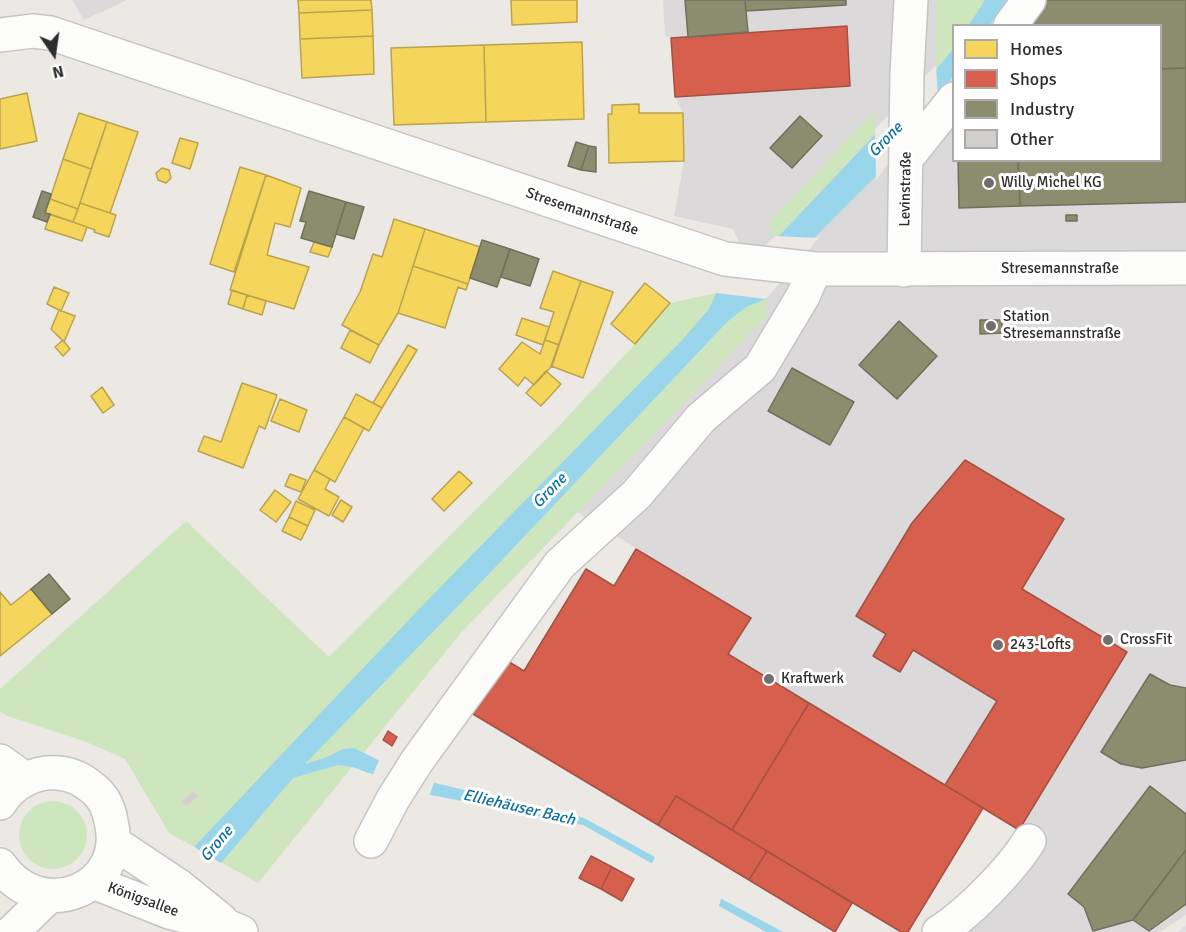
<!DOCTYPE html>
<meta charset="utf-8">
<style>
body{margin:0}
#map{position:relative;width:1186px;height:932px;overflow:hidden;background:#ece8e4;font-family:Signika,sans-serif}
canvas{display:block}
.legend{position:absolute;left:952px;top:24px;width:210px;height:138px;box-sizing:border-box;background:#fff;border:2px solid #ababab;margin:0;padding:8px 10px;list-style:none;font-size:18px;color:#2e2e2e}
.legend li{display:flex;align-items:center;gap:12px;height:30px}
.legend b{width:30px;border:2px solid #ababab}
.north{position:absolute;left:24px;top:24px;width:60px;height:60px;-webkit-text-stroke:4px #fff;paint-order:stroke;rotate:167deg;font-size:16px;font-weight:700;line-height:24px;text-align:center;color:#2e2e2e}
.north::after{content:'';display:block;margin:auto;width:21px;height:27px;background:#2e2e2e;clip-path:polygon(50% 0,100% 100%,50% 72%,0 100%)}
</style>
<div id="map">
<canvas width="1186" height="932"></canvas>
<ul class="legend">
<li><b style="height:16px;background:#f6d55c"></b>Homes</li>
<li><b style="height:16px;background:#d6604d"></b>Shops</li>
<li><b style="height:16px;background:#8c8c6e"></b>Industry</li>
<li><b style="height:16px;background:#d1cecb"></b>Other</li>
</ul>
<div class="north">N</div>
</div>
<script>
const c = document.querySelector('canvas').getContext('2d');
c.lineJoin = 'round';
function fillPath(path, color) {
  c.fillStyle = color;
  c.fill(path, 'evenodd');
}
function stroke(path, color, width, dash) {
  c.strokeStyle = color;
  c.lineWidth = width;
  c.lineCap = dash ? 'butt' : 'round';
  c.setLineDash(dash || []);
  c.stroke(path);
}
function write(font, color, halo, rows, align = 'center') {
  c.font = font + ' Signika,sans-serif';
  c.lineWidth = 6;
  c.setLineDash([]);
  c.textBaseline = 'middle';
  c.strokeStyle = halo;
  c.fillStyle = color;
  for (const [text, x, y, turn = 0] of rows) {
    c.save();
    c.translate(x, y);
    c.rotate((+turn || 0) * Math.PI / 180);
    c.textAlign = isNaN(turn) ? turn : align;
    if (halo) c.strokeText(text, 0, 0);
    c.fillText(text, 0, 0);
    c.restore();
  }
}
const industrial = new Path2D(`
 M72,0H127L84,20Z
 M663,0H1186V915L1160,932H961L1019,830L728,654L750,617L577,512L768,315L765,299L733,229L674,216L684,161L683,113L675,97L671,38L665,35ZM954,26H1160V160H954Z`);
const green = new Path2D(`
 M936,0H1018L999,25L954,26L953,87L938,107L935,42Z
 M875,111V133L779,236H771L770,220Z
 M716,293L766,299L768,315L460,634L258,883L169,833L125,759L84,741L7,716L0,711V689L186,521L329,657L557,428L635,344L670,303Z
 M19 835a34 34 0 1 1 68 0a34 34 0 1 1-68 0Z`);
const water = new Path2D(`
 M985,0H1008L990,25H969Z
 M953,49V76L876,176L815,237L766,299L746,307L727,322L485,578L305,764L327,757L343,749L354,748L378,760L435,783L584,818L655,857L720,898L783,932H766L717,905L653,864L583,825L431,795L352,767L338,765L293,778L221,863L142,932L194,847L420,608L682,340L709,309L716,293L779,236L936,70Z`);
const pier = new Path2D(`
 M936,65L938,99L876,180L875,129Z
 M775,236L819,238L766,299L716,293Z
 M380,758L435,780L429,797L372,777Z
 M191,845L224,865L188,932H139Z
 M656,854L722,896L718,909L651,866Z`);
const homes = new Path2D(`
 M298,0H371L372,10L299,13Z
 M511,0H577V22L512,25Z
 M372,10L373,36L300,39L299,13Z
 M373,36L374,74L302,78L300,39Z
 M582,42L584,119L486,122L484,45Z
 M484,45L486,122L394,125L391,48Z
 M27,93L37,141L0,149V99Z
 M639,104V113H683L684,161L609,163L608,114H612V105Z
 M79,113L107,122L91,169L63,159Z
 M107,122L138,132L110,213L80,203Z
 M180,138L198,143L190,169L172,163Z
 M63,159L91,169L78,209L50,199Z
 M240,167L266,175L234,272L210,264Z
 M162,168L169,170L171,178L166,183L158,180L156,173Z
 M266,175L301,188L290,227L275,223L267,255L309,267L294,309L230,290Z
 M50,199L78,209L73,222L45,213Z
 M80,203L116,215L109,237L94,232L95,230L73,222Z
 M50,214L87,227L82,241L45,229Z
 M394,219L425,229L398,313L379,345L342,325L360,292L373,254L382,257Z
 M425,229L480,247L468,284L413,266Z
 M314,242L332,247L328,257L310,252Z
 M413,266L468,284L466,290L458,287L445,328L398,313Z
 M553,271L581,281L559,345L545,340L554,312L540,308Z
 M581,281L613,292L583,378L551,366Z
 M645,283L670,303L635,344L611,324Z
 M54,287L69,293L61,311L47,304Z
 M232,290L247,295L243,309L228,304Z
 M247,295L266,301L262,315L243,309Z
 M59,310L75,316L64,342L51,329Z
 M522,318L549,327L543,345L516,335Z
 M350,330L379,345L370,363L341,348Z
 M63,340L70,349L63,356L55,347Z
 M545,340L559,345L552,366L534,385L525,377L518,386L499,369L522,342L540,354Z
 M408,345L417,350L382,408L373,403Z
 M546,371L561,384L541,406L526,393Z
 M242,383L277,395L265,429L259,426L243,468L198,451L204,436L221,442Z
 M102,387L114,405L103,413L91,396Z
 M356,394L382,408L369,431L344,417Z
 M280,399L307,410L299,432L271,421Z
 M344,417L364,428L335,482L314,470Z
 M314,470L330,479L325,489L339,497L329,516L298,499Z
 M459,471L472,483L444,511L432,499Z
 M290,474L306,480L301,492L285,486Z
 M275,490L291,502L276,522L260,510Z
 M341,500L352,507L343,522L332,515Z
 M296,501L315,510L308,526L289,517Z
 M289,517L308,526L301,540L282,531Z
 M31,589L52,614L0,656V592L11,605Z`);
const shops = new Path2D(`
 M847,26L850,86L675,97L671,38Z
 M965,460L1064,519L1022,589L1127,652L1019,830L945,785L997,701L913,650L900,672L873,656L886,634L856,616L912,523Z
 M636,549L751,618L728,654L809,703L732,830L676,796L658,825L473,714L506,660L524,671L586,569L614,586Z
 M809,703L983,808L908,932H901L732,830Z
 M388,731L397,737L392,746L383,740Z
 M676,796L767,851L749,880L658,825Z
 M767,851L852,903L835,932L749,880Z
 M591,856L612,867L601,889L579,878Z
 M612,867L634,879L622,901L601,889Z`);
const industry = new Path2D(`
 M685,0H745L748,32L688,37Z
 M745,0H846V5L746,11Z
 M1043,0H1186V68L1160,69V26H1033L1032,14Z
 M1186,68V202L1020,206L1018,160H1160V69Z
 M800,116L822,136L792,168L770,148Z
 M576,142L589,146L581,170L568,166Z
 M589,146L596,147V172L581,170Z
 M958,160H1018L1020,206L959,208Z
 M42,191L51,194L45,213L50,214L47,222L33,217Z
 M309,191L346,202L332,247L301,238L306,222L300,221Z
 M346,202L364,207L354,239L336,234Z
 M1066,215H1077V221H1066Z
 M482,240L510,249L497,287L470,278Z
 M510,249L539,259L530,286L501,277Z
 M980,320H1002V333L980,334Z
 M899,321L937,356L897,399L859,365Z
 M792,368L854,402L830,445L768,411Z
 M49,574L70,599L52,614L31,589Z
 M1150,674L1170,685L1186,688V760L1142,768L1121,764L1101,752Z
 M1150,786L1186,814V850L1133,920L1093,931L1084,907L1068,894Z
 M1186,850V904L1149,931L1133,920Z`);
const building = new Path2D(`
 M194,791L198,796L186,806L182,801Z`);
const minor = new Path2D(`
 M1010,26L1029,0
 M0,35L33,31L50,33L725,259L815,269L1186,268
 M906,159L954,99
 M904,270L907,74L911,0
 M0,761L25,779
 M0,803C12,783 35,771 58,773C73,774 83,780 95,790C104,798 109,809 111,821C128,889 41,925 0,865
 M371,841L393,799L417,761L560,564L637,494L701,418L760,368L803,296L815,269
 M113,842L179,886L221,920
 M93,882L169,912L229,927L241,932
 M12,932L48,897
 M939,932C967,915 1012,869 1029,841`);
const rail = new Path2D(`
 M1181,932L1186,928`);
const markers = [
 [989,183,6,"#706f6e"],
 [991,326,6,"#706f6e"],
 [1108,640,6,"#706f6e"],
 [998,645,6,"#706f6e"],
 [769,679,6,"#706f6e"]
];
const poiNames = [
 ["Willy Michel KG",1001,183],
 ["Station",1003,317],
 ["Stresemannstraße",1003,334],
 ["CrossFit",1120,640],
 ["243-Lofts",1010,645],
 ["Kraftwerk",781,679]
];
const streetNames = [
 ["Levinstraße",906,189,-89],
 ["Stresemannstraße",582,212,19],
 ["Stresemannstraße",1060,269],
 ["Königsallee",143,900,20]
];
const waterNames = [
 ["Grone",886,140,-46],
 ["Grone",550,491,-46],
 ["Elliehäuser Bach",519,808,13],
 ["Grone",217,844,-50]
];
fillPath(industrial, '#dcd9db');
fillPath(green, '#cee6be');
fillPath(water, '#99d6ec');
fillPath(pier, '#ece8e4');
fillPath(homes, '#f6d55c');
stroke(homes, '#baa34e', 1.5);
fillPath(shops, '#d6604d');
stroke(shops, '#a45144', 1.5);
fillPath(industry, '#8c8c6e');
stroke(industry, '#70705b', 1.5);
fillPath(building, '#d1cecb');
stroke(building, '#d7d4d0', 1.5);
stroke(minor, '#c5c4c5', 36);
stroke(minor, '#fcfcfb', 33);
stroke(rail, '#dfdfe1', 4.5);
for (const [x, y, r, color] of markers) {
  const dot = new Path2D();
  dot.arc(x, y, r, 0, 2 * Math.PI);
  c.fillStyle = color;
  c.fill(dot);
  stroke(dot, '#fff', 2);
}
write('15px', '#2e2e2e', '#fff', poiNames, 'left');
write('15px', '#2e2e2e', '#fff', streetNames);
write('italic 16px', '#0d6fa3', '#fff', waterNames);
</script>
